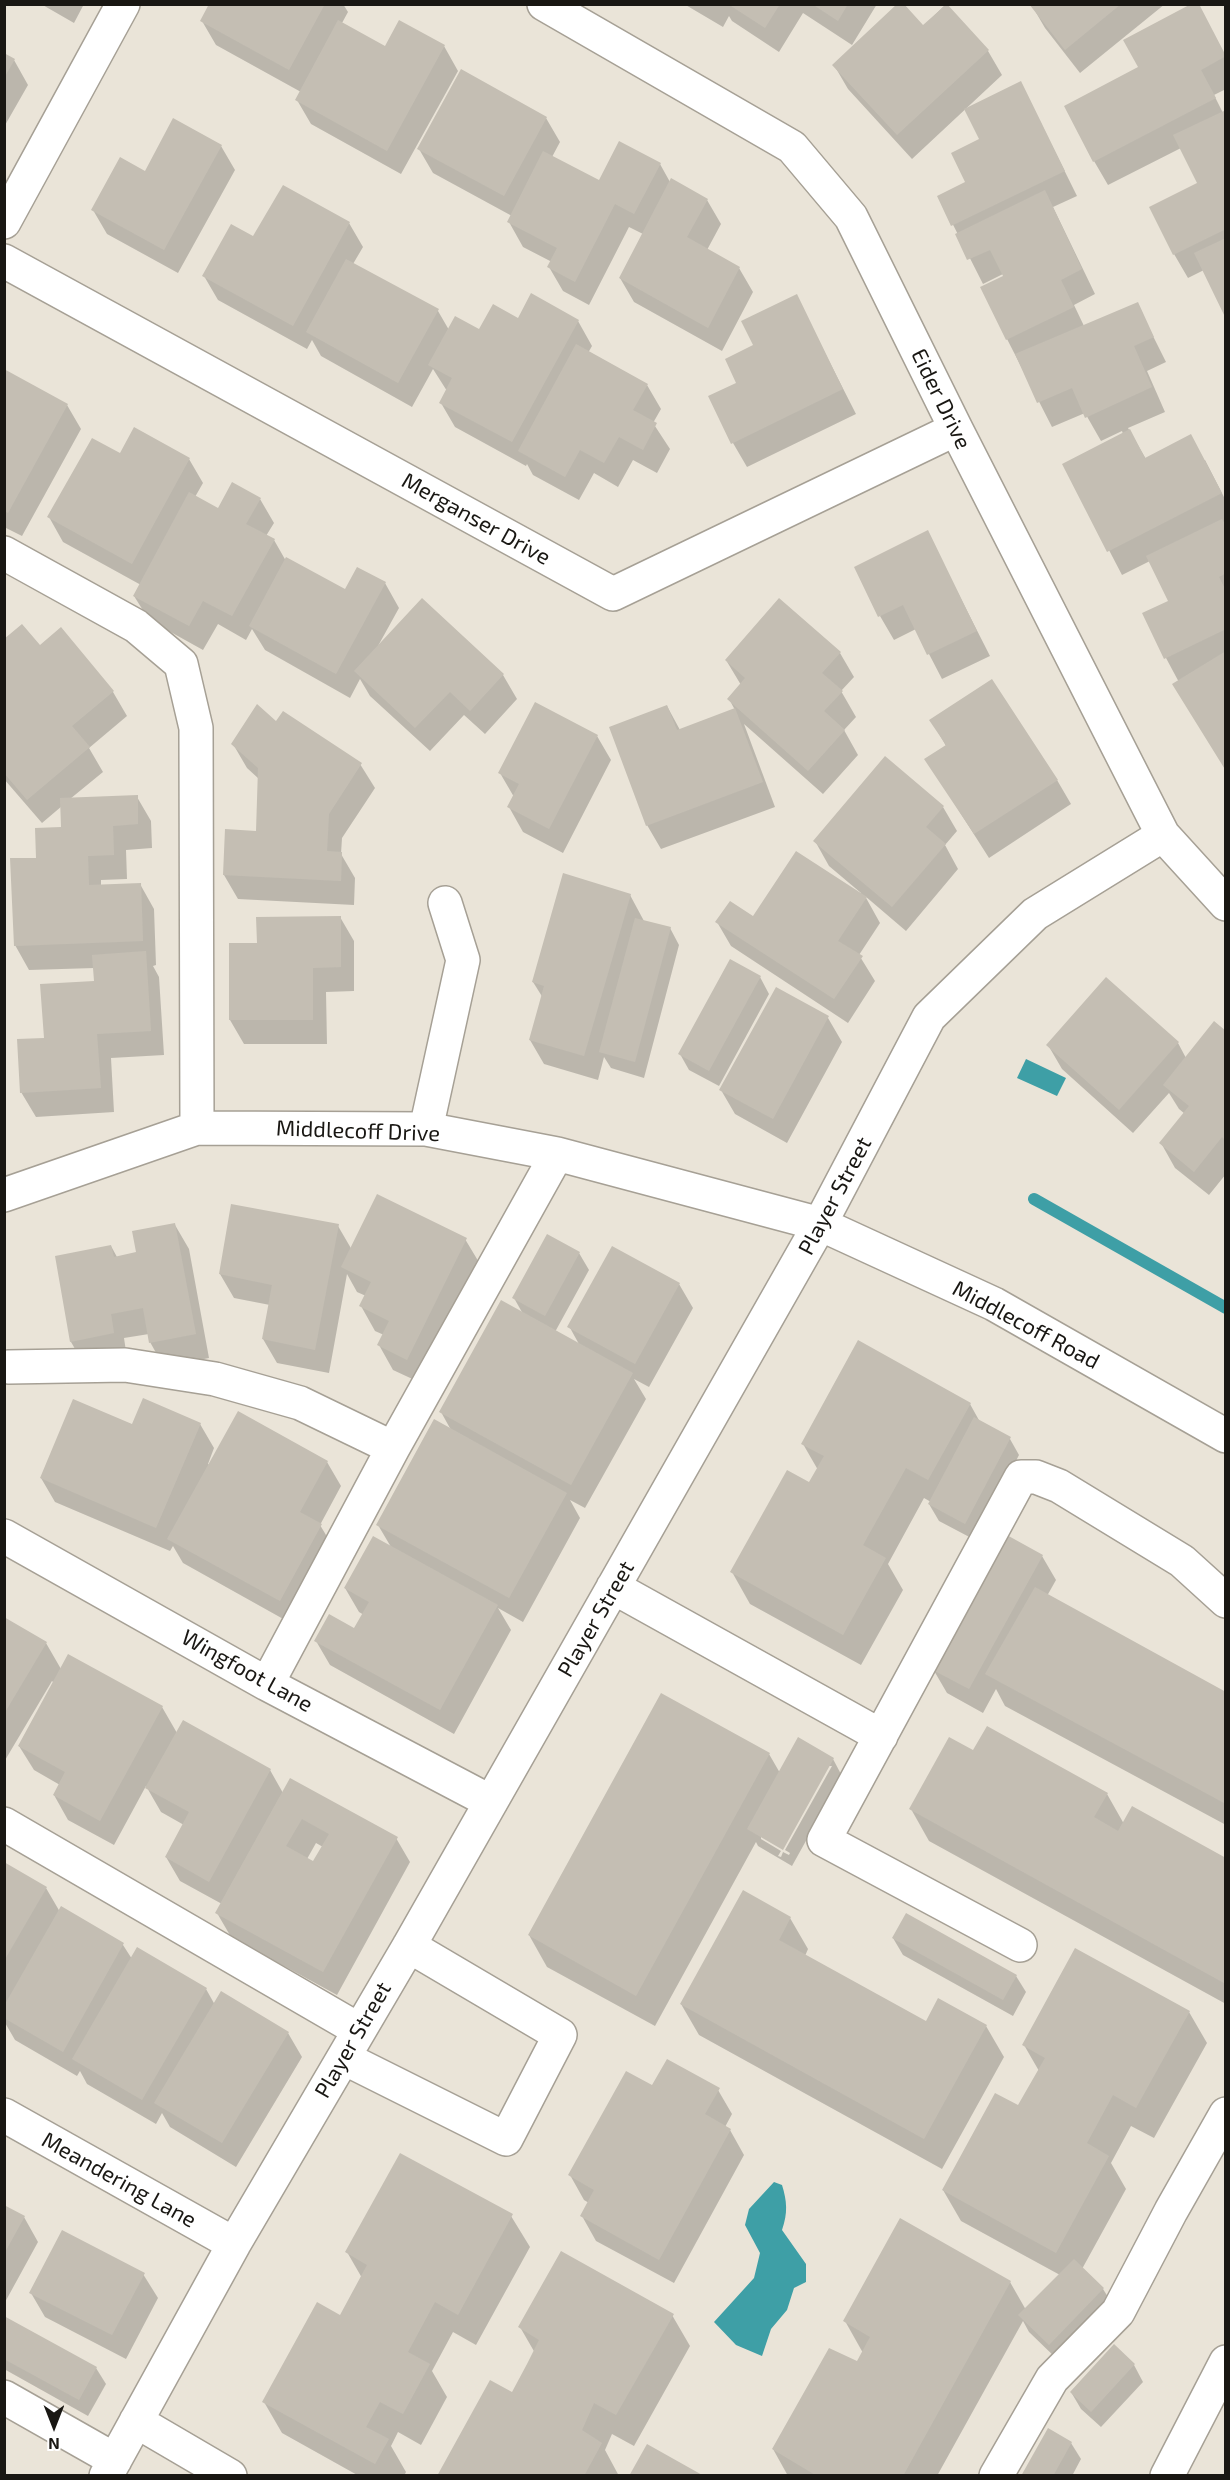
<!DOCTYPE html>
<style>
body{margin:0}
#map{position:relative;width:1230px;height:2480px;overflow:hidden;background:#eae4d8;font-family:"Exo 2",sans-serif}
canvas{display:block}
.frame{position:absolute;inset:0;border:6px solid #191713;pointer-events:none}
.north{position:absolute;left:24px;top:2396px;width:60px;height:60px;-webkit-text-stroke:4px #fff;paint-order:stroke;rotate:180deg;font-size:16px;font-weight:700;line-height:24px;text-align:center;color:#191713}
.north::after{content:'';display:block;margin:auto;width:21px;height:27px;background:#191713;clip-path:polygon(50% 0,100% 100%,50% 72%,0 100%)}
</style>
<div id="map">
<canvas width="1230" height="2480"></canvas>
<div class="frame"></div>
<div class="north">N</div>
</div>
<script>
const c = document.querySelector('canvas').getContext('2d');
c.lineJoin = 'round';
function fillPath(path, color) {
  c.fillStyle = color;
  c.fill(path, 'evenodd');
}
function stroke(path, color, width, dash) {
  c.strokeStyle = color;
  c.lineWidth = width;
  c.lineCap = dash ? 'butt' : 'round';
  c.setLineDash(dash || []);
  c.stroke(path);
}
function write(font, color, halo, rows, align = 'center') {
  c.font = font + ' "Exo 2",sans-serif';
  c.lineWidth = 4.5;
  c.setLineDash([]);
  c.textBaseline = 'middle';
  c.strokeStyle = halo;
  c.fillStyle = color;
  for (const [text, x, y, turn = 0] of rows) {
    c.save();
    c.translate(x, y);
    c.rotate((+turn || 0) * Math.PI / 180);
    c.textAlign = isNaN(turn) ? turn : align;
    if (halo) c.strokeText(text, 0, 0);
    c.fillText(text, 0, 0);
    c.restore();
  }
}
const water = new Path2D(`
 M1026,1059L1066,1078L1057,1096L1017,1078Z
 M774,2182L782,2185C787,2201 788,2213 782,2230L806,2264V2282L794,2288L787,2310L771,2329L762,2356L736,2345L714,2322L754,2278L760,2253L745,2225L749,2209Z`);
const shadow = new Path2D(`
 M41,4H84L74,23Z
 M211,4H343L348,12L342,23L385,48L444,46L458,71L401,174L311,124L297,100L301,92L216,45L202,21Z
 M684,4H877L852,45L803,13L779,52L732,21L729,16L723,27Z
 M1031,4H1165L1080,73L1045,28Z
 M945,5L988,51L1002,75L912,159L848,89L834,65L922,27Z
 M1210,27L1226,57V89L1214,95L1223,113L1226,112V315L1204,270L1188,278L1174,254L1199,184L1181,148L1108,185L1094,161Z
 M4,55L14,60L28,85L4,127Z
 M1021,83L1077,196L1053,207L1095,294L1074,305L1084,326L1137,304L1166,362L1147,371L1165,412L1128,428L1146,459L1205,460L1226,501V522L1223,523L1226,527V770L1166,658L1170,602L1150,561L1122,575L1064,464L1123,434L1122,431L1101,441L1085,413L1052,427L1007,339L1005,277L1003,274L983,284L939,197L967,183L981,139Z
 M546,118L560,142L552,157L600,182L660,164L670,182L707,200L721,224L707,250L739,268L753,292L722,351L634,302L620,278L643,234L629,227L589,305L563,291L549,267L552,262L523,247L509,222L512,216L433,173L419,149Z
 M221,146L235,170L178,273L107,234L93,210Z
 M349,223L363,247L353,264L438,311L449,330L480,331L518,320L578,321L592,346L588,353L647,385L661,409L653,423L670,449L657,473L633,460L618,487L594,473L579,500L533,475L527,464L526,466L455,427L441,403L447,391L433,369L412,407L321,356L312,340L307,349L218,300L204,276L254,238Z
 M796,296L856,414L747,467L733,443L738,383Z
 M4,370L67,405L81,429L22,536L4,527Z
 M120,455L189,459L203,483L195,497L219,510L260,499L274,523L266,536L274,540L286,561L345,591L385,583L399,608L378,646L422,600L503,675L517,699L485,734L464,715L430,751L370,696L360,679L350,698L265,650L252,629L246,640L218,624L203,650L149,620L134,596L141,585L63,542L49,517Z
 M927,532L990,656L942,679L916,629L894,640L880,616Z
 M4,641L40,647L113,692L127,716L89,748L103,772L70,799L137,797L151,821L152,848L126,850L127,879L101,880V886L140,884L154,909L156,965L153,966L159,977L164,1055L111,1058L114,1112L36,1117L21,1092L45,1039L96,983L95,968L29,970L15,945L38,859L63,829L62,806L42,823L4,779Z
 M840,653L854,677L841,691L856,717L844,730L858,755L823,794L744,724L775,807L661,849L647,825L667,706L680,730L735,710L729,699L741,685L726,660Z
 M931,720L1057,780L1071,804L989,858L926,759L946,746Z
 M277,723L360,764L375,788L342,838L341,854L355,878L354,905L238,899L224,875L257,832L259,779L247,768L233,744Z
 M597,736L611,760L563,853L523,832L509,807L514,797L500,773Z
 M943,807L957,831L945,845L958,869L906,931L865,896L880,923L859,955L875,981L848,1023L731,946L717,922L754,918L860,895L861,893L829,866L815,841Z
 M630,895L644,921L670,928L679,945L644,1078L611,1068L604,1057L598,1080L544,1064L530,1040L543,998L533,982Z
 M340,917L354,941V991L326,992L327,1044H244L230,1020L258,944Z
 M760,977L769,994L719,1086L689,1070L680,1054Z
 M776,989L828,1018L842,1042L787,1143L735,1114L721,1090Z
 M1226,1033V1174L1209,1195L1175,1168L1161,1143L1185,1114L1179,1109L1169,1093L1133,1133L1062,1069L1048,1045L1178,1043L1186,1058Z
 M175,1225L189,1249L209,1358L164,1367L150,1342L149,1334L124,1338L127,1358L85,1366L71,1342L56,1257L111,1246L117,1257L138,1253Z
 M338,1226L352,1250L465,1239L480,1264L421,1383L393,1370L379,1345L384,1335L375,1331L361,1306L366,1296L357,1292L347,1274L329,1373L277,1363L263,1339L270,1305L234,1298L220,1274Z
 M579,1253L589,1270L555,1332L580,1346L569,1326L679,1284L693,1308L649,1387L634,1379L646,1399L585,1508L570,1500L580,1518L523,1622L498,1608L511,1630L454,1734L330,1665L316,1641L355,1630L364,1615L359,1612L345,1588L391,1547L378,1525L451,1430L441,1412L523,1314L514,1298Z
 M970,1404L980,1422L1010,1439L1019,1455L975,1540L939,1521L929,1504L931,1502L924,1498L888,1564L903,1590L861,1665L750,1604L732,1572L810,1484L818,1470L803,1444Z
 M200,1424L214,1448L208,1464L210,1465L327,1462L341,1486L320,1525L335,1550L294,1625L183,1563L173,1546L170,1551L55,1502L41,1478L132,1426Z
 M1042,1556L1056,1580L1047,1596L1226,1694V1825L1005,1706L996,1689L983,1713L947,1693L933,1669Z
 M4,1619L46,1643L61,1669L162,1707L177,1733L270,1770L283,1793L396,1838L410,1862L337,1995L231,1937L217,1913L222,1904L180,1881L166,1857L184,1825L161,1812L146,1786L114,1845L68,1820L54,1795L60,1785L34,1770L19,1746L54,1683L52,1681L4,1762ZM316,1843L323,1847L314,1863L307,1859Z
 M974,1752L1107,1794L1124,1824L1226,1859V2004L929,1841L911,1809Z
 M769,1754L780,1773L833,1759L842,1776L792,1866L758,1846L756,1842L655,2026L547,1967L529,1935ZM828,1766H832L785,1850L790,1853L789,1855L783,1852L781,1857L778,1856L781,1851L761,1839V1835Z
 M4,1864L46,1888L60,1912L62,1908L123,1945L132,1959L206,1989L215,2005L288,2033L302,2057L236,2167L170,2127L162,2113L156,2124L87,2084L80,2071L77,2076L15,2040L4,2021Z
 M790,1918L808,1949L805,1956L927,2023L986,2026L1004,2057L942,2169L699,2035L681,2004Z
 M893,1938L1016,1976L1026,1992L1013,2016L903,1955Z
 M1189,2012L1207,2043L1154,2138L1131,2126L1111,2163L1126,2189L1082,2269L1103,2289L1113,2305L1059,2361L1029,2332L1023,2321L937,2476H788L773,2449L858,2363L863,2353L845,2321L1010,2282L1026,2310L1060,2275L961,2221L943,2190L1019,2107L1039,2071L1024,2045Z
 M653,2087L718,2090L732,2114L725,2127L730,2130L744,2155L674,2283L596,2241L582,2216L589,2203L584,2200L570,2175Z
 M4,2207L24,2217L38,2242L4,2304Z
 M511,2216L530,2247L476,2345L453,2332L432,2371L447,2397L421,2445L398,2432L391,2446L406,2472L404,2476H359L282,2433L264,2402L340,2317L362,2278L347,2252Z
 M143,2274L158,2298L126,2359L45,2317L31,2293Z
 M672,2315L690,2346L634,2446L612,2434L605,2450L619,2476H438L513,2394L535,2353L520,2327Z
 M4,2317L96,2368L106,2384L88,2416L4,2369Z
 M1114,2346L1134,2365L1143,2382L1101,2427L1081,2409L1071,2392Z
 M1071,2443L1081,2459L1072,2476H1022Z`);
const stream = new Path2D(`
 M1034,1199L1226,1308`);
const building = new Path2D(`
 M209,4H325L289,70L200,21Z
 M728,4H780L765,28Z
 M812,4H848L838,21Z
 M897,4H904L923,25L947,4L989,50L897,135L832,65Z
 M1029,4H1121L1065,50Z
 M1191,4H1199L1226,56L1201,70L1216,98L1093,162L1064,106L1138,67L1123,40Z
 M338,20L385,46L399,20L445,45L387,151L295,100Z
 M4,53L15,59L4,78Z
 M461,69L547,117L504,196L417,149Z
 M1021,81L1065,171L951,226L937,196L965,182L951,153L979,139L964,109Z
 M1226,110V229L1173,255L1149,207L1197,183L1173,135Z
 M173,118L222,145L164,250L91,210L120,157L145,171Z
 M619,141L661,163L634,214L615,204L575,282L547,267L557,248L507,222L543,151L599,180Z
 M671,178L708,199L687,237L740,267L708,328L619,278Z
 M283,185L350,222L293,326L202,276L231,224L253,236Z
 M1045,190L1082,269L1061,280L1074,307L1006,340L980,287L1003,276L990,250L967,260L955,234Z
 M1226,238V319L1194,253Z
 M346,259L439,309L398,383L306,332Z
 M531,293L579,320L512,442L439,403L452,378L428,365L455,316L479,329L493,304L518,318Z
 M797,294L843,389L731,444L708,396L736,383L725,359L753,345L741,321Z
 M1138,302L1154,337L1134,346L1152,387L1085,418L1072,388L1037,403L1015,354Z
 M576,344L648,384L633,410L657,423L643,450L619,437L604,463L580,450L565,477L518,451Z
 M4,369L68,404L8,513L4,511Z
 M134,427L190,458L132,564L47,517L92,438L120,453Z
 M1130,429L1145,458L1191,434L1222,493L1107,552L1062,464Z
 M232,482L261,498L246,524L275,539L232,616L203,601L189,626L133,596L189,492L218,508Z
 M1222,519L1226,526V573L1219,577L1226,591V629L1164,659L1142,613L1168,601L1146,556Z
 M928,530L977,631L927,655L903,605L878,617L854,567Z
 M286,557L345,589L357,567L386,582L336,674L249,626Z
 M422,598L504,674L470,711L450,692L415,728L354,671Z
 M779,598L841,652L822,673L843,691L824,711L845,730L808,771L727,699L745,678L725,660Z
 M22,624L40,645L61,627L114,691L72,726L90,747L27,800L4,773V639Z
 M1226,651V771L1172,684Z
 M992,679L1058,780L974,834L924,759L946,745L929,720Z
 M535,702L598,735L549,829L507,807L519,784L498,773Z
 M257,704L276,721L283,711L362,763L329,814L327,851L342,852L341,881L223,875L225,829L256,831L258,768L231,744Z
 M667,705L677,730L735,708L763,782L646,826L609,727Z
 M885,756L944,806L926,827L946,844L892,907L813,841Z
 M138,795V824L113,826L114,855L88,856L89,885L141,883L143,941L14,946L10,858H36L35,828L61,827L60,798Z
 M796,851L867,897L838,941L863,956L834,999L715,922L730,901L753,916Z
 M563,873L631,894L584,1056L529,1040L544,986L532,982Z
 M341,916V967L313,968V1020H229V943H257L256,917Z
 M635,918L671,927L635,1062L599,1052Z
 M146,951L151,1031L97,1034L101,1088L20,1093L17,1039L44,1038L40,984L94,981L92,955Z
 M730,959L761,976L709,1071L678,1054Z
 M1106,977L1179,1042L1119,1110L1046,1045Z
 M776,987L829,1016L773,1119L719,1090Z
 M1214,1021L1226,1031V1141L1222,1137L1194,1172L1159,1143L1189,1106L1163,1085Z
 M377,1194L467,1238L407,1360L377,1345L389,1321L359,1306L371,1282L341,1267Z
 M231,1204L339,1224L315,1350L262,1339L272,1285L219,1274Z
 M175,1223L196,1334L149,1343L143,1308L111,1314L114,1333L70,1342L55,1256L111,1245L114,1257L136,1252L132,1231Z
 M547,1234L580,1252L545,1316L512,1298Z
 M612,1246L680,1283L635,1364L567,1327Z
 M501,1300L633,1373L571,1485L439,1412Z
 M858,1340L971,1403L928,1480L906,1468L863,1545L886,1558L843,1635L730,1572L787,1470L809,1482L824,1456L801,1444Z
 M143,1398L201,1423L156,1528L40,1478L73,1399L132,1424Z
 M238,1411L328,1461L300,1512L322,1524L280,1601L167,1539Z
 M974,1417L1011,1437L965,1524L928,1504Z
 M434,1419L567,1493L509,1598L376,1525Z
 M1005,1534L1043,1555L969,1689L931,1669Z
 M373,1536L498,1605L440,1710L314,1641L329,1614L354,1628L369,1602L344,1588Z
 M1035,1587L1226,1692V1804L985,1674Z
 M4,1617L47,1642L4,1714Z
 M68,1654L163,1706L100,1821L53,1795L65,1772L18,1746Z
 M661,1693L770,1753L636,1996L528,1935Z
 M183,1720L271,1769L209,1882L165,1857L189,1812L145,1788Z
 M987,1726L1108,1793L1094,1817L1118,1831L1132,1806L1226,1858L1224,1983L909,1809L949,1737L973,1750Z
 M798,1737L834,1758L783,1850L747,1829Z
 M290,1778L398,1837L323,1972L215,1913ZM302,1819L329,1834L313,1861L286,1846Z
 M4,1862L47,1887L4,1961Z
 M743,1890L791,1917L779,1940L926,2021L938,1998L987,2025L924,2139L680,2004Z
 M61,1906L124,1943L63,2052L4,2018V2006Z
 M906,1913L1017,1975L1003,2000L892,1938Z
 M137,1947L207,1988L142,2100L72,2059Z
 M1075,1948L1190,2011L1136,2108L1113,2095L1087,2143L1109,2156L1056,2253L942,2190L995,2093L1018,2105L1045,2058L1022,2045Z
 M221,1991L289,2032L222,2143L154,2103Z
 M667,2059L720,2088L705,2114L731,2129L659,2260L580,2216L594,2190L568,2175L626,2071L652,2085Z
 M400,2153L513,2214L458,2315L435,2302L408,2352L430,2364L403,2414L380,2402L366,2427L389,2439L375,2464L262,2402L317,2302L340,2315L367,2265L345,2252Z
 M4,2205L25,2216L4,2254Z
 M900,2218L1011,2281L903,2476H817L772,2449L829,2348L857,2361L870,2337L843,2321Z
 M62,2230L145,2273L112,2335L29,2293Z
 M561,2251L674,2314L616,2415L594,2403L582,2430L602,2443L584,2476H437L490,2380L512,2392L527,2364L539,2340L518,2327Z
 M1074,2259L1104,2288L1049,2345L1018,2315Z
 M4,2316L97,2367L79,2400L4,2359Z
 M1114,2344L1135,2364L1091,2412L1070,2392Z
 M1048,2428L1072,2442L1053,2476H1021Z
 M647,2444L704,2476H629Z`);
const minor = new Path2D(`
 M544,4L792,147L851,217L956,429L1163,835L1226,904
 M4,222L123,4
 M4,261L613,594L956,429
 M4,553L136,626L181,664L196,728L197,1128
 M426,1129L463,960L445,903
 M4,1195L197,1128L426,1129L557,1154L820,1224L994,1304L1226,1436
 M8,1367L125,1365L215,1379L300,1403L393,1448
 M4,1536L267,1684L491,1802
 M613,1587L881,1736
 M267,1684L393,1448L557,1154
 M4,1824L359,2030
 M1020,1945L824,1840L1021,1477H1036L1059,1486L1182,1561L1226,1601
 M344,2058L506,2139L560,2035L409,1946
 M4,2115L234,2244
 M4,2397L115,2460
 M136,2421L230,2476
 M106,2476L234,2244L409,1946L820,1224L929,1017L1035,914L1163,835
 M996,2476L1052,2379L1118,2312L1171,2211L1226,2114
 M1167,2476L1226,2362`);
const streetNames = [
 ["Eider Drive",941,399,64],
 ["Merganser Drive",476,519,29],
 ["Middlecoff Drive",358,1131,2],
 ["Player Street",835,1196,-62],
 ["Middlecoff Road",1026,1325,28],
 ["Player Street",596,1619,-60],
 ["Wingfoot Lane",247,1671,29],
 ["Player Street",353,2040,-60],
 ["Meandering Lane",119,2180,29]
];
fillPath(water, '#3e9fa6');
fillPath(shadow, '#0003');
stroke(stream, '#3e9fa6', 12);
fillPath(building, '#c4beb3');
stroke(minor, '#a6a095', 36);
stroke(minor, '#fff', 33);
write('22px', '#191713', '#fff', streetNames);
</script>
